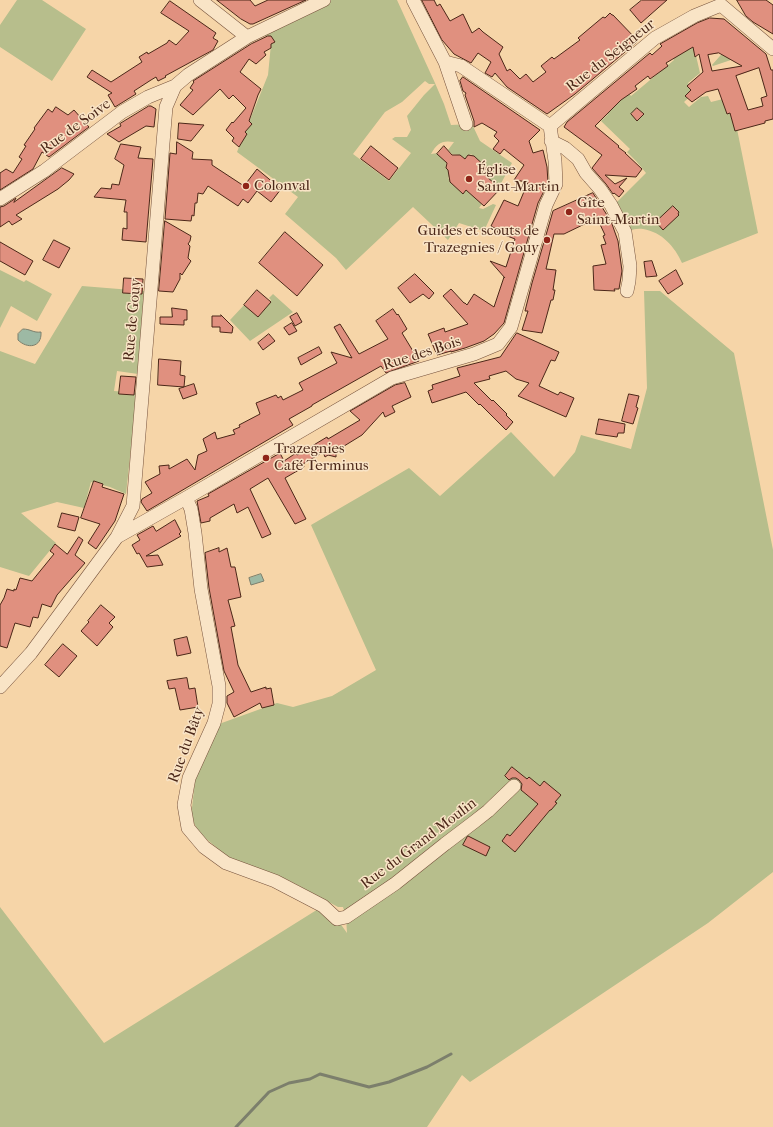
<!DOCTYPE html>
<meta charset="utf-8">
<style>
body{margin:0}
canvas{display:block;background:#f6d5a8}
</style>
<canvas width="773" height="1127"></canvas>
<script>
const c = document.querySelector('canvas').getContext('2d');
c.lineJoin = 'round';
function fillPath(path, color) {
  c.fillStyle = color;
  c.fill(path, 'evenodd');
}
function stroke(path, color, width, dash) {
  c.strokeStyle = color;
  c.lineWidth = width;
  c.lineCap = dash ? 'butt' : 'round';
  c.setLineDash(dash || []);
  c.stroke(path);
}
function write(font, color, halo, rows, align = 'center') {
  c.font = font + ' "IM FELL French Canon",serif';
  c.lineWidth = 3;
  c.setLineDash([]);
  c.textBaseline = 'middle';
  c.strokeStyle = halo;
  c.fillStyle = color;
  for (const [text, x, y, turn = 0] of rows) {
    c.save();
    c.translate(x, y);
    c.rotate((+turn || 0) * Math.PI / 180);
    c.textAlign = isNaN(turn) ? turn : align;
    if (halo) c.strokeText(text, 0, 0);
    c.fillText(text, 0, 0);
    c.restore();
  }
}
const green = new Path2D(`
 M17,0H42L86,29L52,81L0,47V25Z
 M324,0H397L435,83L444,104L451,125L472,124L480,141L512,163L498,189L482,173L485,169L471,154L465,160L460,155L452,154L448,150L454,142C442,140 437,143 431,154L438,153L446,161V168L452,173L448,178L462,192L467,188L482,204L479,208L483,209L493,204L496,205L484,231L459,223L448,240L413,207L346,270L336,258L285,214L298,197L237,152L268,75L271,44L263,33ZM425,81L429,84H435L424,95L407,116L411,130L407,137H395L392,139L411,153L389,181L353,154L385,112L402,102Z
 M694,47L700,73L688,83L695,92L684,102L689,107L701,97L708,96L711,102L723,99L732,111L737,129L758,233L682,263C675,247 662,232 643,229C637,228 631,230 625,232L611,205L618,201L646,173L636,161L627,152L630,149L601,121L608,114L607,112L622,85L631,96L674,60L667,49H687Z
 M727,48L737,58L713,66L712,65Z
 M0,270L24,282L26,280L52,294L37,321L11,306L0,328Z
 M82,286L144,291L138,374L117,371L114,391L137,393L126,494L110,487L91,482L84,508L57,502L21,513L56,543L29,576L0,567V351L35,364Z
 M644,291H660L734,353L773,550V872L708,923L470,1082L462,1075L427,1127H0V907L104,1043L323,906L337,919L347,933L346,917L343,907H338L288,880L228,857L199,833L191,817L195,780L219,724L277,703L293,707L332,696L376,670L311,525L409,468L440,496L511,432L554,477L575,452L581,435L631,449L647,388Z
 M273,294L293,312L250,341L230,320L245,304L259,315L271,300L269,298Z`);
const water = new Path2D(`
 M23,329C31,329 33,333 41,332C42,348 27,349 18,340V334Z
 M261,574L264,581L251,585L249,578Z`);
const stream = new Path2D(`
 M236,1127L269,1092L289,1083L310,1079L320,1074L369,1087L389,1082L427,1067L451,1054`);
const building = new Path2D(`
 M217,0H250L255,6L268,0H306L253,24H250L241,19Z
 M422,0H434L437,6L440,4L450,21L463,14L472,33L479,28L483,32L503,47L499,54L507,71L510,69L520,79L526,74L533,82L546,72L541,66L552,57L554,59L580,40L578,38L603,17L605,18L610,13L612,15H613L638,41L575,94L547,114L507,87L495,73L492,77L485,73L491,62L478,53L471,63L454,54L442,40Z
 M642,0H667L641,23L630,10Z
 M737,0H766L773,5V34L753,22L746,16Z
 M170,1L216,33L213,38L218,41L213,50L165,76L166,77L158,81L156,77L151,80L134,91L136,94L115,107L108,95L112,93L87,77L92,70L111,82L142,62L139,57L147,52L148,54L167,43L169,40L176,45L189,31L161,13Z
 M710,18L724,19L766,54L771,70H773V119L765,121V123L735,131L730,113L727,114L718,89L706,92L692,102L685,96L691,90L687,86L703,72L699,54L695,57L693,47L666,63L668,66L650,79L648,76L635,86L637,89L621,100L595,126L619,146L618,147L626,153H625L642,169L636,177L605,175L615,184L627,178L619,187L624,191L619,197L614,193L613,194L606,184L592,168L602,155L564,127L567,122L650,53L652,55L662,46L660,44L697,23ZM719,53L742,66L712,71L708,55ZM759,68L767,96L761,98L763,106L748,110L736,76Z
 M268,36H271L275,42L271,44V48L264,52L266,55L256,64L249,59L240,72L261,89L258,95L249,121L252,124L245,132L247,134L239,147L232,141L234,138L226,130L232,122L233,123L246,108L233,95L229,99L220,89L193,115L180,105L193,90L190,88L194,82L193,81L251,44Z
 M463,77L540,130L529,141L533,153L543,150L547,167L548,183L538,203L504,323L494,334L484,341L465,348L451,352V351L437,355L428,334L444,328L445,332L468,324L443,296L451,289L464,303H465L467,305L474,294L494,307L504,277L505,278L490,261L506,267L515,239L497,232L498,230L491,226L504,200L518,206L528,182L514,180L524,165L504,149L500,154L493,149L499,141L494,136L497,132L482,123L474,127V121L465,95L466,93L463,91L460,81Z
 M149,106H151L156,109L154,127L146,126L119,142L107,134L121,126L120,124Z
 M56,107L68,115L74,110L89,127L49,157L42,152L33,169L0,190V173L6,169L13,173L22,159L19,157L26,146L24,145L35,129L34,128L48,109L52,112Z
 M637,108L644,114L637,121L631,114Z
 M179,123L204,125L191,141L178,139Z
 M177,142L193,152L192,159L212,160V165L244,186L257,169L281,189L271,202L257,191L248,203L243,199L238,206L208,186L203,194L198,193L197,203H195L194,216L192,215L191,221L165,219L170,153L176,154Z
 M121,144L141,147L138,158L153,159L146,242L122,240L123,228L127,229V212H124L126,200L94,197L101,188L111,189L112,184L119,185L124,165L115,159Z
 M371,146L398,168L389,180L361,159Z
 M444,146L452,155H460L465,159L468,155L474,156L487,168L482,172L500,189L484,206L466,190L463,194L450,182L448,170L446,168L447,163L437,154Z
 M62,168L74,174L69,180L58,189L16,215L22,219L12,225L9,221L0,227V207L4,206L16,198L14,202Z
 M593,193L607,215L612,224L618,241L622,271L619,289H614L615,291L594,290L593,266L606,264L601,245L606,244L603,236L605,235L597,218L564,234H554L546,269L556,270L553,290H555L553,300H551L542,333L522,330L528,311H525L532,283L553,211Z
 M673,206L679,212L678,214L679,215L663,230L656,222Z
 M165,221L191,236L190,241L188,244L190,246L188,258L191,261L182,275L180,273V279L173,292L159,291Z
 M285,232L323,265L297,296L259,263Z
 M54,240L70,248L59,268L43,260Z
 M0,242L33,261L25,275L0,261Z
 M652,261L657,276L646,277L644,262Z
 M676,270L683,284L668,294L659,281Z
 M415,274L434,293L429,299L423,294L410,303L398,288Z
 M124,278L143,279L142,294L123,293Z
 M257,290L271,302L258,317L244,305Z
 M172,308L187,310V320H184V325L160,324V317H172Z
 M393,309L397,315L398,314L407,329L402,333L419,361L386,373L381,366L312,405V406L289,419L293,425L147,511L141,502L142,499L152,493L145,482L160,474L159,466L169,465V469L187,459L195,470L198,455L207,451L203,439L215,432L217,439L235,434L233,430L240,427L239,425L260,414L256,403L276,395L278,398L281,396L283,400L303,390L299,383L337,363L331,352L352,358L334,327L340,324L359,354L388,339L376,321Z
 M297,313L302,322L295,326L290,317Z
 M221,315L233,327L232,333L220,332V327H212V316H221Z
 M292,323L297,331L289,335L284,328Z
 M517,333L559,352L555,361L551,360L539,386L558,395L560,392L574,398L566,417L518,396L529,383L516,379L506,371L489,376L490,379L474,383L492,401L493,400L507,414L506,415L513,422L506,430L480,404L479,405L466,392L432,403L428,391L433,389L432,385L460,376L457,368L500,357Z
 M269,334L275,341L263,350L258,343Z
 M319,347L322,353L301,365L298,358Z
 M159,359L181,361L180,375L185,376L184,387L158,385Z
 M121,376L136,377L134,395L119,394Z
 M405,383L411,397L392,406L395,412L385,417L383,412L362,435L336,451V457L328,455L325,457L323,452L303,464L304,467L285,478L306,519L295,524L268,478L250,489L271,534L262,538L248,507L237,513L234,504L210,518V521L201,523L197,501L209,496L208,494L280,453L284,461L296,453L297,455L327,437L328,439L360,420L350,411L395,385Z
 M194,384L197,394L183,399L179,389Z
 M629,394L639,396L636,407L638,408L633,424L622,421Z
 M599,419L625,424L624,433H618L617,437L596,434Z
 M94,481L103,484L102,487L124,494L115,521L96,549L88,543L100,524L81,518Z
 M62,513L79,517L75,531L58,527Z
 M175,520L181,532L179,534L181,536L146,556L158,555L163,565L147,567L139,553L137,554L132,545L140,540L137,535L153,526L156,531Z
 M79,537L83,540L75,555L85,563L57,595L51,607L42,604L38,618L33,617L30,627L15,623L7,648L0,646V605L4,598L7,589L14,591V589L16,590L20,578L32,581L54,554L50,551L55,544L67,554Z
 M219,548V552L227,548L231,567H235L241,597L228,600L235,626L231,627L238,665L251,692L266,687V689L271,688L274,705L262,708L260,703L234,717L227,703V696L234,692L224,671L209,588L205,553Z
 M101,605L115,617L109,623L113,627L97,646L81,631L89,622L88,621Z
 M187,637L191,653L177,656L174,640Z
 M63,644L77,656L59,677L45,665Z
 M187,678L189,689L195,688L198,707L180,710L175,688L169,689L167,681Z
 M512,767L527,779L529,777L540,786L544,781L561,795L555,802L557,803L551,810H550L515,852L502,841L507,834L510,836L538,804L521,790L522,784L519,780L516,778H512L509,780L505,776Z
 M468,836L490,847L486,856L463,845Z`);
const minor = new Path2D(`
 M200,0L247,37
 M413,0L445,62L461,66L550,126
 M445,62L466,124
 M550,126L655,38L694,16L721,5L773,49
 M551,141L565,148L578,159L586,173L600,189L611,205L625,232L630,266L629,281L627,291
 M0,199L44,171L122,112L148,97L175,86
 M186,498L191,509L195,533L201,589L219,686V704L214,723L189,778L184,805L188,828L204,847L226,863L275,881L323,906L337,919L346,917L396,883L445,844L474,822L488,811L514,786
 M117,537L186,498L392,378L474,354L498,344L511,327L546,205L556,184L555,161L550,126
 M0,687L31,653L117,537L133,506L166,107L175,86L188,75L247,37L324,0`);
const markers = [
 [469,179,4,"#8f2418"],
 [246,186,4,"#8f2418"],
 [569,212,4,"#8f2418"],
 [547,240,4,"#8f2418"],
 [266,458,4,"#8f2418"]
];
const streetNames = [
 ["Rue du Seigneur",611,56,-38],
 ["Rue de Soive",76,127,-36],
 ["Rue de Gouy",133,320,-85],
 ["Rue des Bois",422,354,-18],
 ["Rue du Bâty",187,745,-70],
 ["Rue du Grand Moulin",419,844,-37]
];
const poiNames = [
 ["Église",477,170],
 ["Saint-Martin",477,187],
 ["Colonval",254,186],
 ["Gîte",577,203],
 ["Saint-Martin",577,220],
 ["Guides et scouts de",539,231,"right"],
 ["Trazegnies / Gouy",539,248,"right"],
 ["Trazegnies",274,449],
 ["Café Terminus",274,466]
];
fillPath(green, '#b7be8c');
fillPath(water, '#9db9a4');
stroke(water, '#7c7f6c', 1);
stroke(stream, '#7c7f6c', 3);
fillPath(building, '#e0907f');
stroke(building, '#4b2718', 1);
stroke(minor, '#76523c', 14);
stroke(minor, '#f9e4c6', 13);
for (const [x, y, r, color] of markers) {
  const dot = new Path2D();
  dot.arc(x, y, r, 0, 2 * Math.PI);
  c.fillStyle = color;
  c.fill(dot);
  stroke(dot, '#f9e4c6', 1.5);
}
write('15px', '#4b2718', '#f9e4c6', streetNames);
write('15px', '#4b2718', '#f9e4c6', poiNames, 'left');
</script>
